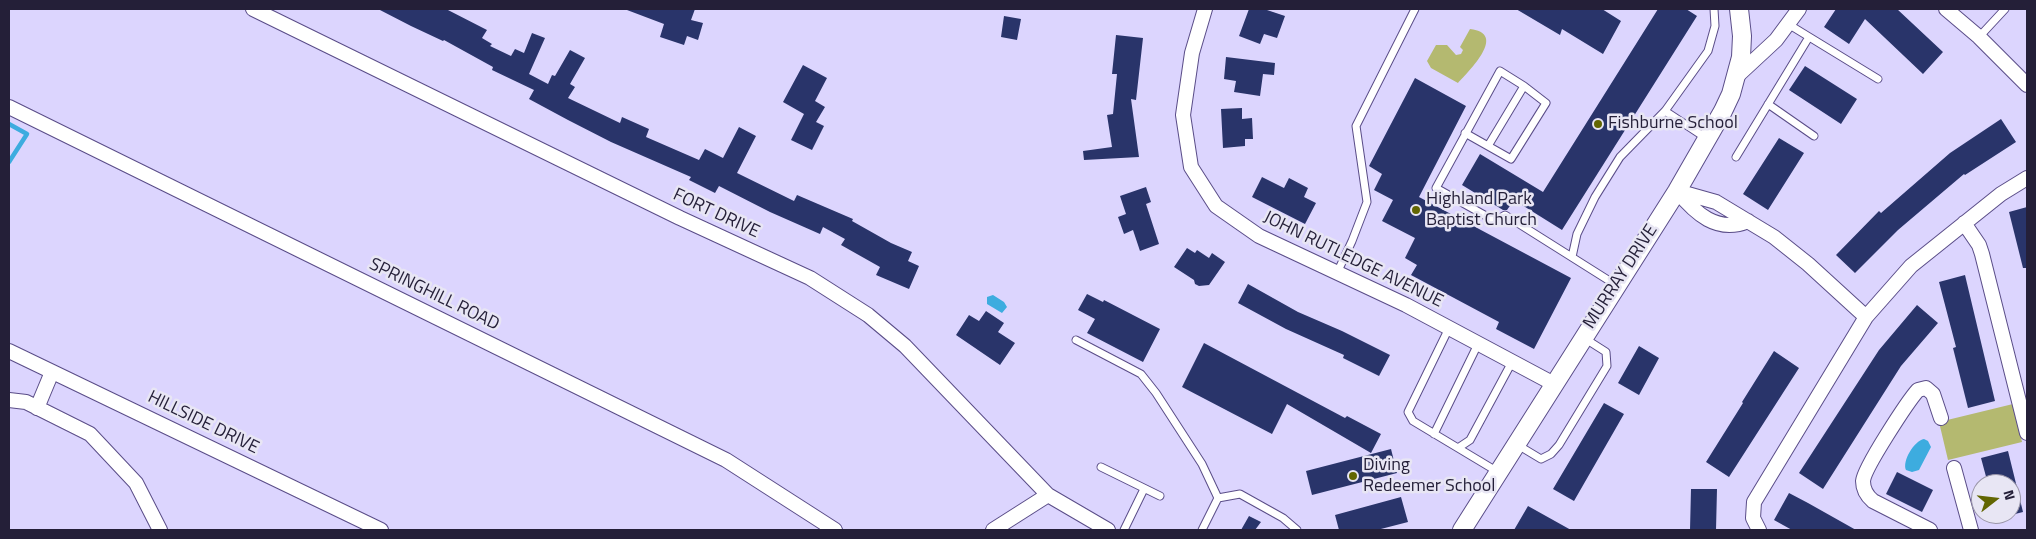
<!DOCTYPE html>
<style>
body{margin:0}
#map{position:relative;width:2036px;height:539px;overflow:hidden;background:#dcd5fe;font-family:"Titillium Web",sans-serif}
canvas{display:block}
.frame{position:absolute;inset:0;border:10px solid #241f38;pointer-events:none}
.north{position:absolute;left:1971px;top:474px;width:50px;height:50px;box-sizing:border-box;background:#e8e6f4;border:1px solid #9a96a9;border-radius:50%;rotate:74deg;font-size:14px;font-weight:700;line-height:20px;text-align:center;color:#241f38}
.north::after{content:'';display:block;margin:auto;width:18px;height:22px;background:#626602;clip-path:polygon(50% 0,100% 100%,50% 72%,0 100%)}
</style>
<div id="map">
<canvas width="2036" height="539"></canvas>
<div class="frame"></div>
<div class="north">N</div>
</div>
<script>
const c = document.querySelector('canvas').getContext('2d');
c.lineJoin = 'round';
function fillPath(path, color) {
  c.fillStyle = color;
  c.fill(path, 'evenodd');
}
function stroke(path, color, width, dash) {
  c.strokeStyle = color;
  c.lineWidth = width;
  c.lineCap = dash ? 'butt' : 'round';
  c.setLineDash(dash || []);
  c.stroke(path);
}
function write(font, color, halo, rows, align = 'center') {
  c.font = font + ' "Titillium Web",sans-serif';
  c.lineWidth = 5;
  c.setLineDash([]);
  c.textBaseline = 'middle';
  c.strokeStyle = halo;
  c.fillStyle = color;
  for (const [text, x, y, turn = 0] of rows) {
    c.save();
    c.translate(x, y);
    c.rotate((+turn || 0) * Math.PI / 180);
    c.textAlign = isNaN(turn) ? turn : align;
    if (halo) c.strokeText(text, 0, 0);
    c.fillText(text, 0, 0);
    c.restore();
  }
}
const green = new Path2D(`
 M1470,29C1508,33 1469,71 1458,83L1431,68L1427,61L1436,45H1447L1456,55L1461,54L1463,50L1460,47Z
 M2013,404L2022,442L1948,460L1939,422Z`);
const water = new Path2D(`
 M993,295L1004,302L1007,307L1002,313L987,304V297Z
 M1924,439L1928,441L1931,447L1919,470L1912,472L1906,470C1902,461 1914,441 1924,439Z`);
const stream = new Path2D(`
 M9,124L27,134L9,162`);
const building = new Path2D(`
 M378,9H446L487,30L482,38L492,44L490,46L511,56L515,49L524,53L532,33L545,38L529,74L548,84L552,75L555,76L570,50L585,58L570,84L575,87L568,98L620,123L622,117L649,129L646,137L699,160L705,149L723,158L739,127L756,136L737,173L794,201L797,195L853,219L852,221L891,243L912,252L908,261L919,266L909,289L876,275L880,267L841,245L845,239L823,227L820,234L770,212L719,186L715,193L689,180L691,177L611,142L568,120L529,99L534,90L492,70L493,67L444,40L443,41L411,26Z
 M627,9H695L691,20L703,23L698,40L687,36L684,45L660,37L664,24L627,10Z
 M1249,9H1264L1285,16L1277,38L1264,34L1260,44L1239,36Z
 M1516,9H1602L1621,21L1603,54L1562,29L1560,35Z
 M1658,9H1686L1697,16L1562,230L1514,200L1507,210H1503L1462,185L1480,154L1543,192Z
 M1836,9H1897L1943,52L1923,74L1865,19L1849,44L1824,27Z
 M1004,16L1021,19L1017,40L1001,37Z
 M1116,35L1143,38L1136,100L1131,99L1139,157L1084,160L1083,151L1112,147L1107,115L1113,114L1117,74H1112Z
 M1226,57L1275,63L1274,75L1263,74L1260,96L1234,92L1236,81L1224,79Z
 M803,65L827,78L815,101L825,107L816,122L824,126L812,150L791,140L804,114L783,102Z
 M1805,66L1857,99L1841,124L1789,90Z
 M1415,78L1466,106L1419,197L1571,278L1534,349L1496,329L1499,322L1411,275L1417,265L1405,258L1415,238L1382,221L1393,200L1374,190L1382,174L1369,166Z
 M1242,108V119L1252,118L1253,139H1245V146L1223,148L1221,109Z
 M2001,119L2016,142L1965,175L1964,174L1898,230L1855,273L1836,255L1879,211L1881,213L1950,153Z
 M1779,138L1804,153L1768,210L1743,194Z
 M1262,177L1284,188L1289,178L1308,188L1304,197L1316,203L1305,224L1252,197Z
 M1146,187L1151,202L1146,204L1159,244L1140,251L1133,230L1124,234L1118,217L1126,214L1120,196Z
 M2027,207V268H2023L2009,212Z
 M1187,248L1195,253L1197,250L1209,258L1212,253L1225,262L1209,285L1199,286L1195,284L1194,280L1174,267Z
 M1965,275L1995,401L1968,408L1953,348L1956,347L1939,282Z
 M1248,284L1298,312L1342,331L1390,355L1379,376L1343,358L1344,355L1286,329L1238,303Z
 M1087,294L1103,302L1104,300L1160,329L1143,362L1087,333L1095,319L1078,310Z
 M1917,305L1938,323L1901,366L1823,489L1799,473L1879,350Z
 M986,311L1004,323L998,332L1015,343L1000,365L956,335L969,315L979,321Z
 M1204,343L1345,418L1347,416L1381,434L1371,453L1287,404L1272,434L1182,387Z
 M1639,346L1659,358L1639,395L1618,383Z
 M1774,351L1799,368L1729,477L1706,462L1743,403L1742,402Z
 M1604,403L1624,414L1574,501L1553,489Z
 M1391,449L1397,473L1312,495L1306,471Z
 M2008,451L2023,512L2011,515V484H1988L1981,458Z
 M1897,472L1933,490L1922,512L1886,494Z
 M1691,489H1717L1716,530H1690Z
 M1789,493L1808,503L1856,530H1792L1774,520Z
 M1401,497L1408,522L1377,530H1339L1335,515Z
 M1528,506L1571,530H1514Z
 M1249,516L1261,522L1255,530H1241Z`);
const service = new Path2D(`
 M1788,24L1878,79
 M1979,37L2005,9
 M1768,104L1814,136
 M1665,111L1706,138
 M1465,133L1488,146L1524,86L1500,71L1436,188L1495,221L1505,215L1616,285
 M1488,146L1511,159L1546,103L1524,86
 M1736,157L1809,37
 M1572,257L1577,234L1595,197L1620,157L1665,111L1708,51L1715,26L1714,9
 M1337,273L1352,241L1367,202L1356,126L1415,9
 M1449,328L1408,412L1413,421L1458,448L1470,440L1512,362
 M1076,340L1141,374L1156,393L1202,464L1218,498
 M1434,434L1478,344
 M1516,444L1541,459L1551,454L1559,445L1607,366L1606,352L1584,338
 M1458,448L1498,472
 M1101,467L1160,496
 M1124,530L1144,489
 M1202,530L1218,498L1240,494L1283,518L1297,530`);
const minor = new Path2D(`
 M253,9L680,218L810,278L868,315L905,346L1048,495L1108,530
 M1205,9L1192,53L1183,115L1191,167L1216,206L1259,236L1406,305L1554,384
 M1946,9L1979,37L2027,85
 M1735,78L1776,40L1799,9
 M9,107L726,460L835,530
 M1677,191L1716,202L1774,237L1808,264L1866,317
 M1677,191C1695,213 1717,234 1748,221
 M1964,223L1979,245L1982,254L2027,433
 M9,351L381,530
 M9,400L26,402L90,434L136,483L160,530
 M37,408L52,372
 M1954,468L1971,530
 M993,530L1048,495
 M1759,530L1753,518L1754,502L1866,317L1911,266L2001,194L2027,178
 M1930,530L1873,501C1867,496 1863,489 1863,481C1864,468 1908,401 1918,390L1926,388L1933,394L1941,418`);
const tertiary = new Path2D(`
 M1462,530L1677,191L1723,111L1731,94L1741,57L1742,36L1739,9`);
const markers = [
 [1598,124,5,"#626602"],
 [1416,210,5,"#626602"],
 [1353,476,5,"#626602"]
];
const poiNames = [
 ["Fishburne School",1608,124],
 ["Highland Park",1426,200],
 ["Baptist Church",1426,221],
 ["Diving",1363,466],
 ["Redeemer School",1363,487]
];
const streetNames = [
 ["FORT DRIVE",716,214,25],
 ["JOHN RUTLEDGE AVENUE",1353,260,26],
 ["MURRAY DRIVE",1621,277,-57],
 ["SPRINGHILL ROAD",434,295,26],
 ["HILLSIDE DRIVE",203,423,26]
];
fillPath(green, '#b4b970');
fillPath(water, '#3dacdf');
stroke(stream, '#3dacdf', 4.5);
fillPath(building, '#29346a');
stroke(service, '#5a4d88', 9);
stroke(minor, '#5a4d88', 16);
stroke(tertiary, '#5a4d88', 20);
stroke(service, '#fff', 7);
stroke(minor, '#fff', 14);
stroke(tertiary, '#fff', 18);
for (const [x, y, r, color] of markers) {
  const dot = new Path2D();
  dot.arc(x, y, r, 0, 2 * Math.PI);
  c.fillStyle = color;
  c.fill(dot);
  stroke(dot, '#e8e6f4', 2);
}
write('18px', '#241f38', '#e8e6f4', poiNames, 'left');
write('18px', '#241f38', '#e8e6f4', streetNames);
</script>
